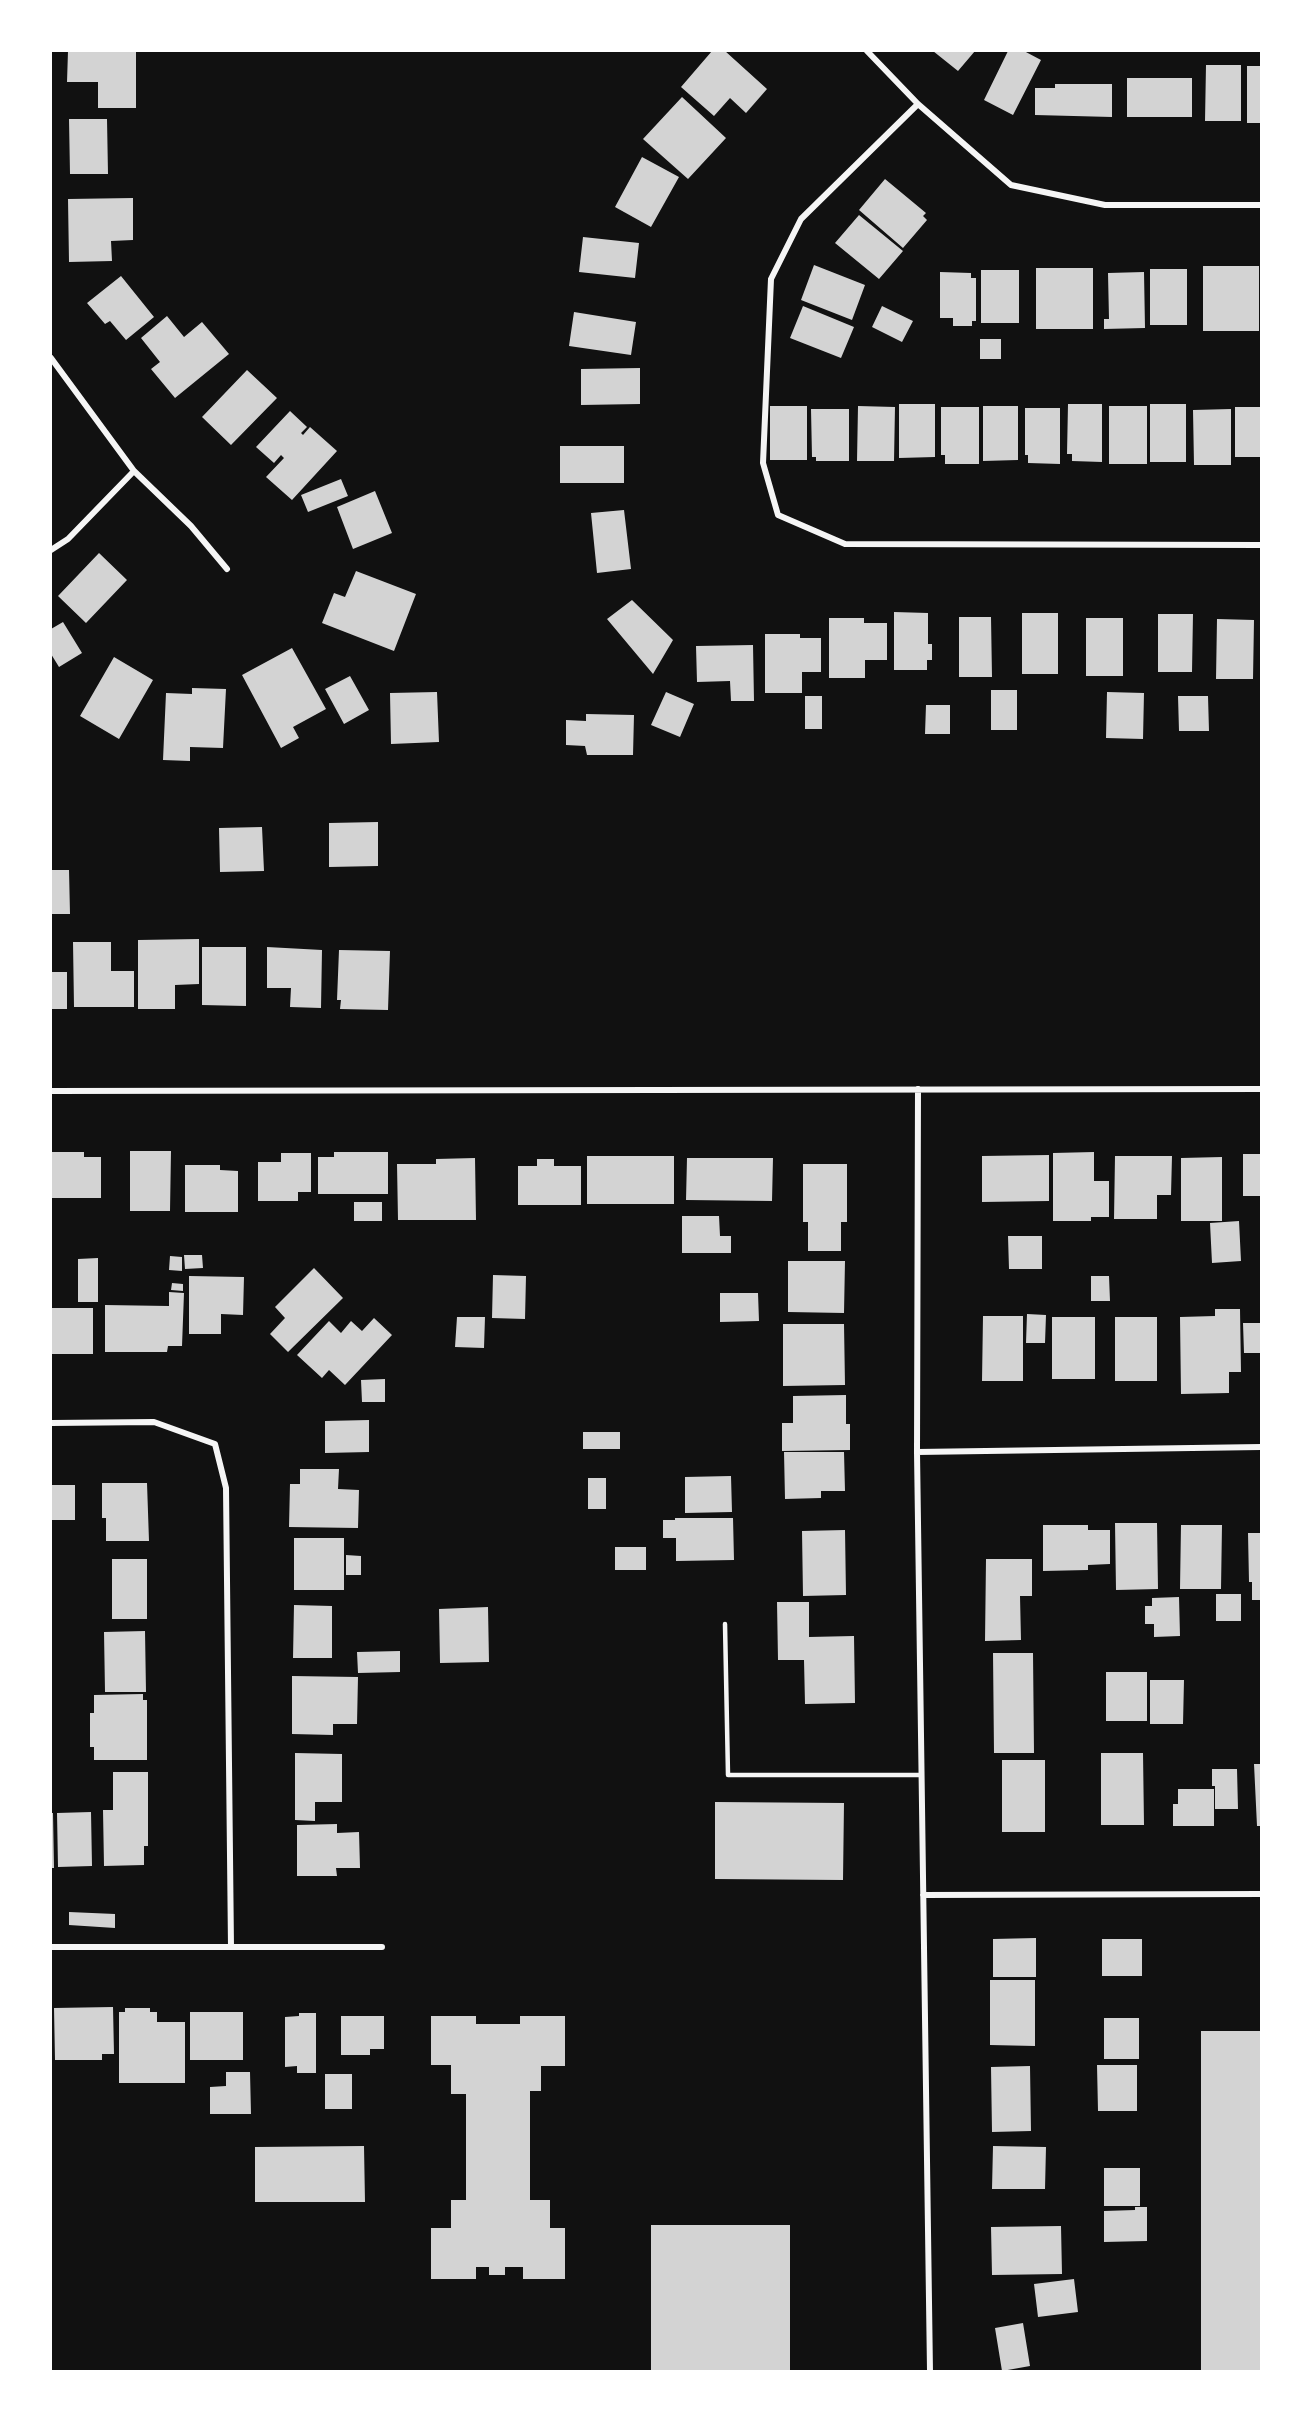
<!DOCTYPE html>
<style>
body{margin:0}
#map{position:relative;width:1312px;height:2422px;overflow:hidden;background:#111;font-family:"DM Sans",sans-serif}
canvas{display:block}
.frame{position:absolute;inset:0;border:52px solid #fff;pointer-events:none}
</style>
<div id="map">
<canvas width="1312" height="2422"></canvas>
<div class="frame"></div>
</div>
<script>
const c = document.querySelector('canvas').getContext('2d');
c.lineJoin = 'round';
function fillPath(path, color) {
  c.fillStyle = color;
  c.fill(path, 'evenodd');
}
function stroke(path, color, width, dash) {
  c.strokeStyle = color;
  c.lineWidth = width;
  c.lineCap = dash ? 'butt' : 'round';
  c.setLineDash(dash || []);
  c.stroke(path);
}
const building = new Path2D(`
 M68,51H136V108H98V82H67Z
 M712,51H725L767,89L746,113L730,98L714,116L681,87Z
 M933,51H975L958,71Z
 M1008,51H1024L1041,60L1013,115L984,100Z
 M1206,65H1241V121H1205Z
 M1247,66H1261V123H1247Z
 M1127,78H1192V117H1127Z
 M1055,84H1112V117L1035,115V88H1055Z
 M682,97L726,138L688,179L643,139Z
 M69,119H107L108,174H70Z
 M642,157L679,177L651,227L615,207Z
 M885,179L926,213L923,216L927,220L903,248L859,210Z
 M133,198V240L111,241L112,261L69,262L68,199Z
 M859,215L903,251L879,279L835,243Z
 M583,237L639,243L635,278L579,272Z
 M814,265L865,285L852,320L801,300Z
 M1203,266H1259V331H1203Z
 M1036,268H1093V329H1036Z
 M1150,269H1187V325H1150Z
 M981,270H1019V323H981Z
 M940,272L971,273V278H976V321H972V326H953V318H940Z
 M1144,272L1145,328L1104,329V319H1109L1108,273Z
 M121,276L154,317L126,340L110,321L105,324L87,303Z
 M803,306L854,327L841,358L790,338Z
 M882,306L913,321L902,342L872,327Z
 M574,312L636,322L631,355L569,346Z
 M167,316L184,337L202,322L229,354L175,398L151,369L160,362L141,338Z
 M980,339H1001V359H980Z
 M640,368V404L581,405V369Z
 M247,370L277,398L231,445L202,417Z
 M899,404H935V457L899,458Z
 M1068,404H1102V462L1072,461V454H1067Z
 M1150,404H1186V462H1150Z
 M770,406H807V460H770Z
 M858,406L895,407L894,461H857Z
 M983,406H1018V460L983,461Z
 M1109,406H1147V464H1109Z
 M941,407H979V464H945V455H941Z
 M1235,407H1261V457H1235Z
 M1025,408H1060V464L1028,463V455H1025Z
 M811,409H849V461H816V457H812Z
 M1231,409V465H1194L1193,410Z
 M290,411L307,427L301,433L303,435L310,427L337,451L292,500L266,477L284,458L281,455L274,463L256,447Z
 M560,446H624V483H560Z
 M341,479L348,496L308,512L301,495Z
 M375,491L392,533L353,549L337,507Z
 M624,510L631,569L597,573L591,513Z
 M99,553L127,580L86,623L58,596Z
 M356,571L416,594L394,651L322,623L334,593L345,597Z
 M632,600L673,640L653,674L607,619Z
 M894,612L928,613V644H932V660H927V670H894Z
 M1022,613H1058V674H1022Z
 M1158,614H1193L1192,672H1158Z
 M959,617H991L992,677H959Z
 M829,618H864V623H887V660H865V678H829Z
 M1086,618H1123V676H1086Z
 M1217,619L1254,620L1253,679H1216Z
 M63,622L82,653L59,667L51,654V629Z
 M765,634H800V638H821V672H802V693H765Z
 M753,645L754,701H731L730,681L697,682L696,646Z
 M292,648L326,709L293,727L299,738L281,748L242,675Z
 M114,657L153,680L119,739L80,716Z
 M350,676L369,710L344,724L325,689Z
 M192,688L226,689L223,748L190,747V761L163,760L166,693L192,694Z
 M991,690H1017V730H991Z
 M437,692L439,742L391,744L390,693Z
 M666,692L694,704L680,737L651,725Z
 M1107,692L1144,693L1143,739L1106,738Z
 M805,696H822V729H805Z
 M1178,696H1208L1209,731H1179Z
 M926,705H950V734H925Z
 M586,714L634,715L633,755H587L585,746L566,745V720L586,721Z
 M378,822V866L329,867V823Z
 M262,827L264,871L220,872L219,828Z
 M51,870H69L70,914H51Z
 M199,939V984L175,985V1009H138V940Z
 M73,942H111V971H134V1007H74Z
 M202,947H246V1006L202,1005Z
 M267,947L322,950L321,1008L290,1007L291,988H267Z
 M339,950L390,951L388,1010L340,1009L341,1000H337Z
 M51,972H67V1009H51Z
 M130,1151H171L170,1211H130Z
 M51,1152H84V1157H101V1198H51Z
 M334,1152H388V1194H318V1157H334Z
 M1094,1152V1181H1109V1217H1091V1221H1053V1153Z
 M281,1153H311V1192H298V1201H258V1162H281Z
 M1243,1154H1261V1196H1243Z
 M1049,1155V1201L982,1202V1156Z
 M587,1156H674V1204H587Z
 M1115,1156H1172L1171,1195H1157V1219H1114Z
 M1222,1157V1221H1181V1158Z
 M475,1158L476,1220H398L397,1164H436V1159Z
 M687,1158H773L772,1201L686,1200Z
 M537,1159H554V1166H581V1205H518V1166H537Z
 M803,1164H847V1222H841V1251H808V1222H803Z
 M185,1165H220V1170L238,1171V1212H185Z
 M354,1202H382V1221H354Z
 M682,1216H719L720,1236H731V1253H682Z
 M1239,1221L1241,1261L1212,1263L1210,1223Z
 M1008,1236H1042V1269H1009Z
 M184,1255H202L203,1268L185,1269Z
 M170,1256L182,1257V1271L169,1270Z
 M98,1258V1302H78V1259Z
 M788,1261H845L844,1313L788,1312Z
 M314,1268L343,1298L288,1352L270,1334L285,1318L275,1307Z
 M493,1275L526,1276L525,1319L492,1318Z
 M189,1276L244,1277L243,1315L221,1314V1334H189Z
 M1091,1276H1109L1110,1301H1091Z
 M172,1283L183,1284V1291L171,1290Z
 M169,1292L184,1293L182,1346H168L167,1352H105V1305L169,1306Z
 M720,1293H758L759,1321L720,1322Z
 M51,1308H93V1354H51Z
 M1215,1309H1240L1241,1372H1229V1393L1181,1394L1180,1317L1215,1316Z
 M1027,1314L1046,1315L1045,1343H1026Z
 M983,1316H1023V1381H982Z
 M457,1317H485L484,1348L455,1347Z
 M1052,1317H1095V1379H1052Z
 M1115,1317H1157V1381H1115Z
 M374,1318L392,1335L345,1385L329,1370L322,1378L297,1355L329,1321L341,1333L351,1321L362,1331Z
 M1243,1323H1261V1353H1244Z
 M783,1324H844L845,1385L783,1386Z
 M385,1379V1402H362L361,1380Z
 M846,1395V1424H850V1450L782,1451V1423H793V1396Z
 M369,1420V1452L325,1453V1421Z
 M583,1432H620V1449H583Z
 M784,1452H844L845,1491H821V1498L785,1499Z
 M300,1469H339L338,1489L359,1490L358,1528L289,1527L290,1484H300Z
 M731,1476L732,1512L685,1513V1477Z
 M588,1478H606V1509H588Z
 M102,1483H147L149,1541H106V1518H102Z
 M52,1485H75V1520H52Z
 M675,1518H733L734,1560L676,1561V1538H663V1520H675Z
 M1115,1523H1157L1158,1589L1116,1590Z
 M1043,1525H1088V1530H1110V1564L1088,1565V1570L1043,1571Z
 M1181,1525H1222L1221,1589H1180Z
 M845,1530L846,1595L803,1596L802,1531Z
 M1248,1533H1261V1600H1252V1582H1249Z
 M294,1538H344V1590H294Z
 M615,1547H646V1570H615Z
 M346,1555L361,1556V1575H346Z
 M112,1559H147V1619H112Z
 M986,1559H1032V1596H1020L1021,1640L985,1641Z
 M1216,1594H1241V1621H1216Z
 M1179,1597L1180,1636L1154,1637V1624H1145V1606H1152V1598Z
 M777,1602H809V1637L854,1636L855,1703L805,1704L804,1660H778Z
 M294,1605L332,1606V1658H293Z
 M488,1607L489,1662L440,1663L439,1609Z
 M145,1631L146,1692H105L104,1632Z
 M400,1651V1672L358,1673L357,1652Z
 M993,1653H1033L1034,1753H994Z
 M1106,1672H1147V1721H1106Z
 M292,1676L358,1677L357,1724H333V1735L292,1734Z
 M1150,1680H1184L1183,1724H1150Z
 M143,1694V1700H147V1760H94V1747H90V1713H94V1695Z
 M295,1753L342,1754V1802H315V1821L295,1820Z
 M1101,1753H1143L1144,1825H1101Z
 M1002,1760H1045V1832H1002Z
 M1254,1764H1261V1826H1257Z
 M1212,1769H1237L1238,1809H1215V1786H1212Z
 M113,1772H148V1846H144V1865L104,1866L103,1810H113Z
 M1178,1789H1214V1826H1173V1804H1178Z
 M715,1802L844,1803L843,1880L715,1879Z
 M91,1812L92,1866L58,1867L57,1813Z
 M51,1813H53L54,1868H51Z
 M337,1824V1833L359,1832L360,1868H336L337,1876H297V1825Z
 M69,1912L115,1914V1928L69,1925Z
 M1036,1938V1977H993V1939Z
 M1102,1939H1142V1976H1102Z
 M990,1980H1035V2046L990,2045Z
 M113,2007L114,2054H102V2060H55L54,2008Z
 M125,2008H150V2012H157V2022H185V2083H119V2012H125Z
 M190,2012H243V2060H190Z
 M299,2013H316V2073H297V2066L285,2067V2017L299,2016Z
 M341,2016H384V2049H370V2055H341Z
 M431,2016H476V2024H520V2016H565V2066H541V2091H530V2200H550V2228H565V2279H523V2267H505V2275H489V2267H476V2279H431V2228H451V2200H466V2094H451V2065H431Z
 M1104,2018H1139V2059H1104Z
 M1201,2031H1261V2371H1201Z
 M1097,2065H1137V2111H1098Z
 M1030,2066L1031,2131L992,2132L991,2067Z
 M226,2072H250L251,2114H210V2087L226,2086Z
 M325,2074H352V2109H325Z
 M364,2146L365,2202H255V2147Z
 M993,2146L1046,2147L1045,2189H992Z
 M1104,2168H1140V2206H1104Z
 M1135,2207H1147V2241L1104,2242V2211L1135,2210Z
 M651,2225H790V2371H651Z
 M1061,2226L1062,2274L992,2275L991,2227Z
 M1074,2279L1078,2312L1038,2317L1034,2284Z
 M1023,2323L1030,2366L1002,2371L995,2328Z`);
const service = new Path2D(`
 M725,1624L728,1775H921`);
const minor = new Path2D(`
 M867,51L918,104L1011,185L1105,205H1261
 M918,104L801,219L771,279L763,463L778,515L845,544L1261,545
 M51,358L134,471L191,526L227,569
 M51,550L68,539L134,471
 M918,1089L917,1452L930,2371
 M51,1091L1261,1089
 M51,1423L154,1422L215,1444L226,1488L231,1947
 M917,1452L1261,1447
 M923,1895L1261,1894
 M51,1947H382`);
fillPath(building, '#d3d3d3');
stroke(service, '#f5f5f5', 4.5);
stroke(minor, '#f5f5f5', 6);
</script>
